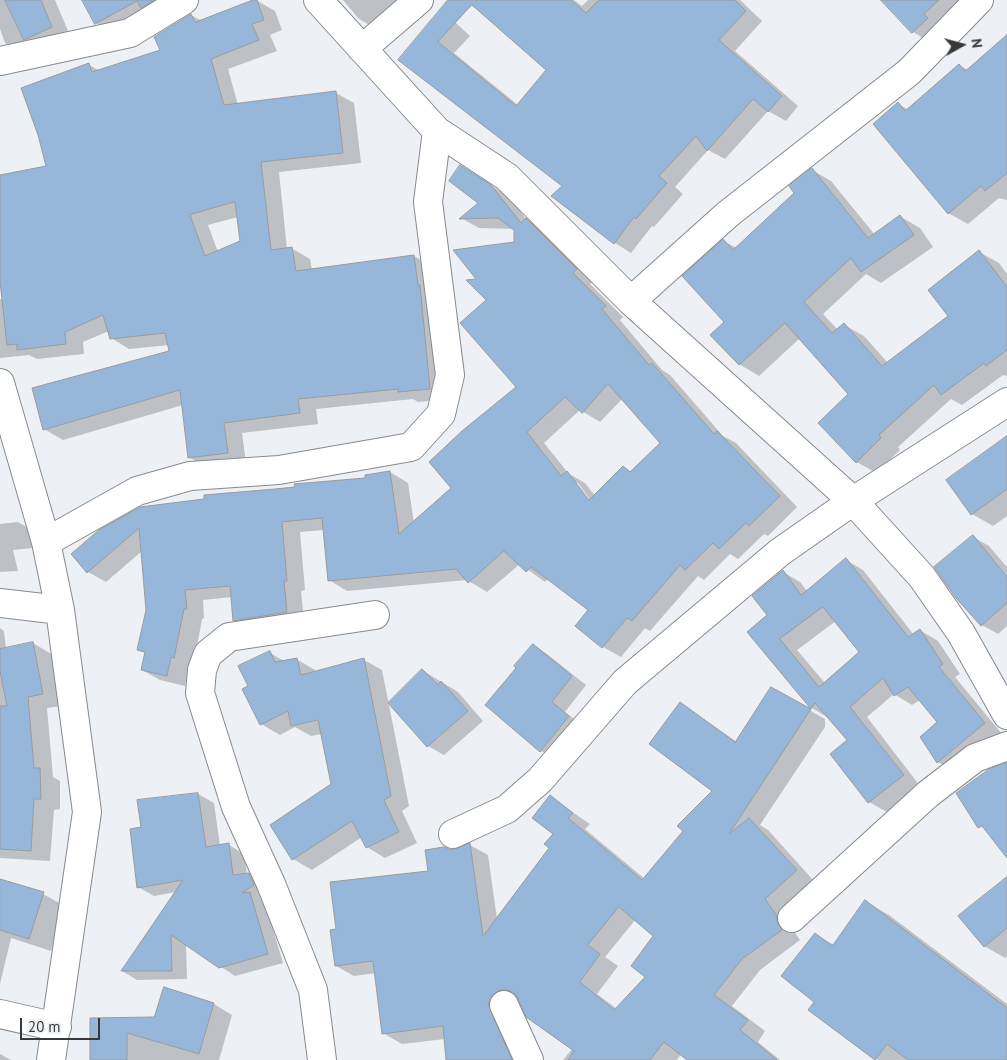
<!DOCTYPE html>
<style>
body{margin:0}
#map{position:relative;width:1007px;height:1060px;overflow:hidden;background:#edf1f5;font-family:"PT Sans",sans-serif}
canvas{display:block}
.north{position:absolute;left:937px;top:20px;width:50px;height:50px;-webkit-text-stroke:4px #edf1f5;paint-order:stroke;rotate:83deg;font-size:14px;font-weight:700;line-height:20px;text-align:center;color:#363839}
.north::after{content:'';display:block;margin:auto;width:18px;height:22px;background:#363839;clip-path:polygon(50% 0,100% 100%,50% 72%,0 100%)}
.scale{position:absolute;left:20px;top:1018px;width:80px;height:22px;box-sizing:border-box;border:2px solid #363839;border-top:0;padding-left:6px;font-size:15px;line-height:18px;white-space:nowrap;color:#363839;-webkit-text-stroke:4px #edf1f5;paint-order:stroke}
</style>
<div id="map">
<canvas width="1007" height="1060"></canvas>
<div class="north">N</div>
<div class="scale">20 m</div>
</div>
<script>
const c = document.querySelector('canvas').getContext('2d');
c.lineJoin = 'round';
function fillPath(path, color) {
  c.fillStyle = color;
  c.fill(path, 'evenodd');
}
function stroke(path, color, width, dash) {
  c.strokeStyle = color;
  c.lineWidth = width;
  c.lineCap = dash ? 'butt' : 'round';
  c.setLineDash(dash || []);
  c.stroke(path);
}
const shadow = new Path2D(`
 M0,0H55L71,38L25,55L5,43L0,29Z
 M99,0H184L112,32L96,23Z
 M256,0L275,11L282,30L270,35L277,51L228,69L238,105L336,93L354,103L361,163L279,172L287,249L291,248L310,259L312,270L414,256L433,267L448,399L418,402L413,399L316,409L318,424L242,433L246,463L207,468L189,457L183,405L63,440L44,429L170,352L169,345L129,349L111,338L109,331L83,342L84,354L37,359L29,355L0,358V299H2L0,284V176L48,167L89,65L100,71L162,51L191,15L202,21ZM238,217L241,242L218,252L208,225Z
 M343,0H412L377,29L359,19Z
 M468,0H574L582,6L588,0H740L762,21L735,51L798,106L786,121L768,111L725,159L708,150L675,187L683,194L654,227L652,226L631,253L615,243L553,196L564,186L400,60L439,13L456,23L470,36L454,53L518,105L548,70Z
 M883,0H971L933,44L913,32Z
 M1007,36V200L999,198L968,224L948,213L898,104L909,110L959,65L968,70Z
 M812,170L831,181L875,235L901,217L920,228L933,247L881,283L866,274L823,314L838,330L844,325L864,336L888,363L950,317L979,252L999,263L1007,274V376L1003,375L962,405L951,399L898,447L900,450L876,473L857,462L849,394L800,338L759,376L739,364L726,322L723,241L737,248L796,194Z
 M479,177L509,197L527,220L545,230L594,280L590,284L623,317L620,320L662,370L670,375L723,436L736,443L797,507L768,536L764,534L738,559L730,554L704,580L698,576L650,631L645,628L621,657L603,647L577,626L590,610L548,578L545,582L520,564L487,592L467,580L347,591L329,580L324,530L300,532L305,590L301,591L304,622L253,630L234,620L232,597L203,600L204,618L202,619L193,668L189,667L185,686L160,680L142,670L145,653L138,649L147,610L142,551L106,582L88,572L100,531L275,491L367,480L390,472L408,483L414,523L453,488L518,388L488,300L479,280L516,243L515,229L479,228L461,218L480,203ZM623,398L662,443L631,472L624,467L595,496L585,483L569,474L544,443L580,410L600,422ZM574,483H578L594,505L592,506Z
 M1007,436V516L993,526L972,514L948,480Z
 M18,522L30,529L32,548L13,550L18,571L0,572V524Z
 M973,537L989,546L1006,566L1007,565V626L998,634L982,625Z
 M846,560L863,570L914,635L921,631L938,641L960,674L955,677L1002,734L955,773L938,762L921,737L938,722L920,700L912,705L894,694L867,717L920,786L887,812L869,802L831,754L849,741L830,719L812,708L749,632L769,616L783,572L800,582L807,591ZM836,621L861,652L825,683L797,650Z
 M0,628L4,631L6,649L33,643L53,655L62,706L47,708L53,777L60,781V809L54,810L50,861L0,858Z
 M533,645L547,654L586,685L565,712L582,725L556,759L541,751L487,705L518,668Z
 M270,653L284,661L296,659L315,670L316,672L364,660L382,670L409,806L402,811L417,843L385,858L367,847L362,837L312,870L293,859L333,785L322,734L311,736L295,727L280,735L261,724L249,686Z
 M422,670L458,692L483,721L444,755L428,746Z
 M772,689L825,719V727L760,825L768,830L814,881L795,928V933L800,940L760,970L732,1006L765,1031L758,1042L780,1060H689L681,1054L677,1060H563L573,1048L520,1000L517,1001L525,1060H447L445,1039L402,1044L383,1033L376,973L354,976L336,966L338,930L429,872L452,851L470,845L488,855L497,919L551,847L555,834L550,797L590,824L585,829L645,879L685,831L714,790L680,703L737,742ZM636,919L655,936L647,976L617,1009L597,994L618,966L605,957Z
 M198,794L214,803L220,846L229,845L244,854L247,874L264,883L269,894L260,899L265,902L283,963L235,976L186,944L187,979L137,980L122,971L176,892L154,896L138,887L143,828Z
 M1007,878V956L1005,958L984,946Z
 M0,880L43,894L65,906L51,951L11,938L0,984Z
 M866,902L889,915L1007,1004V1060H878L809,1010L815,1002V934L834,945Z
 M214,1004L232,1015L219,1060H92L91,1019H155Z
 M0,1054L11,1060H0Z`);
const building = new Path2D(`
 M5,0H41L52,27L24,40Z
 M82,0H154L141,8L137,1L95,24Z
 M253,0H257L264,20L252,24L259,40L211,59L224,105L336,91L343,153L261,162L271,250L292,247L296,271L414,255L418,285H420L430,389L398,392V389L298,399L300,413L224,423L228,453L188,458L180,390L43,430L32,388L169,351L165,333L110,339L103,315L65,332L66,344L17,350V344L7,345L0,281V175L46,166L38,135L21,88L89,63L92,72L160,50L154,37L191,14L195,22ZM235,202L240,241L205,256L190,215Z
 M448,0H571L586,13L599,0H735L746,11L719,40L782,96L768,112L753,99L707,151L696,136L659,176L667,183L636,219L634,217L614,244L551,196L562,186L398,60ZM472,5L546,70L516,106L438,42Z
 M881,0H939L924,14L928,18L912,33Z
 M1007,35V173L985,191L981,186L948,214L873,124L898,102L905,111L959,64L965,71Z
 M460,165L491,185L521,223L526,218L577,269L573,273L606,306L602,309L649,365L652,363L714,434L717,431L780,496L749,526L746,523L719,549L713,543L685,570L680,565L632,621L627,618L602,648L575,626L588,610L531,567L526,572L504,551L468,583L456,569L328,581L322,518L282,522L287,581H284L287,612L233,621L230,586L185,590L187,609H184L174,658L171,657L167,676L141,670L145,652L137,650L146,610L139,528L87,573L71,554L99,530L140,507L204,499V495L275,489L295,487L294,484L365,478V475L390,471L399,534L451,488L429,462L462,431L516,387L460,323L486,300L466,280L476,279L453,250L514,242V230L498,218L459,219L478,203L449,181ZM608,384L660,443L630,472L623,466L589,500L567,471L561,476L527,432L565,397L582,413Z
 M812,168L868,238L900,215L914,235L861,272L851,258L804,302L832,333L844,323L882,366L948,316L928,290L979,250L1007,287V350L986,366L984,363L941,395L934,385L879,435L881,438L856,463L818,423L848,394L785,323L739,365L710,335L724,322L682,276L723,239L733,250L794,193L789,186Z
 M1007,436V489L971,515L946,480Z
 M973,535L1007,577V603L981,626L956,598L934,567Z
 M846,558L908,637L920,629L943,664L939,667L985,723L937,763L920,737L937,722L908,687L894,696L883,678L850,707L904,775L868,803L830,754L847,740L815,703L811,709L747,632L767,615L752,596L783,570L801,595ZM823,607L859,652L819,687L780,639Z
 M33,642L43,694L28,697L34,768H40L41,799H34L31,851L0,849V706H7L0,671V649Z
 M533,644L572,676L552,702L569,716L540,752L485,705L516,668L514,666Z
 M270,651L275,662L297,658L301,675L364,658L391,796L384,800L399,832L366,848L352,821L292,860L270,825L331,784L318,720L291,726L288,711L260,725L242,689L248,686L238,666Z
 M422,669L438,685L441,681L468,711L427,747L388,703Z
 M771,687L811,709L729,834L749,818L797,870L765,899L777,916V922L782,930L742,959L714,995L748,1020L740,1030L777,1060H687L664,1042L650,1060H568L574,1051L526,1017L518,998L513,992L505,989L498,991L492,996L488,1004L512,1060H446L443,1026L382,1034L373,961L335,966L330,930L336,929L330,882L428,871L425,850L444,847L452,850L470,843L483,936L549,848L544,844L553,834L532,818L550,795L573,813L568,818L642,880L683,831L677,826L712,791L649,744L680,702L735,742ZM619,907L653,936L631,966L645,977L614,1010L580,982L600,954L588,945Z
 M1007,763V858L982,826L978,828L956,793L989,769Z
 M198,793L206,847L229,843L233,875L249,873L254,885L242,893L250,892L268,954L219,968L171,935L172,971H121L183,880L137,888L130,829L141,827L137,800Z
 M1007,877V928L984,947L958,916Z
 M0,879L44,892L29,939L0,930Z
 M865,900L1007,1008V1060H908L887,1044L875,1060L808,1010L814,1002L781,976L815,933L832,946Z
 M164,987L214,1003L199,1054L127,1033V1060H90V1018L154,1017Z`);
const minor = new Path2D(`
 M318,0L437,131L507,177L631,301L853,501L922,577L961,633L1007,715
 M362,49L419,0
 M0,61L130,33L184,0
 M631,301L728,214L909,72L979,0
 M0,383L46,542
 M0,603L60,610
 M453,834L507,809L540,780L625,682L780,552L853,501L1007,402
 M792,918L928,794L975,758L1007,746
 M504,1005L529,1060
 M0,1014L57,1027
 M51,1060L87,812L60,610L46,542L137,491L190,476L279,470L411,447L441,414L450,375L428,202L437,131
 M322,1060L313,990L271,884L236,807L200,693L202,670L208,654L229,637L375,615`);
fillPath(shadow, '#0003');
fillPath(building, '#97b7da');
stroke(building, '#979b9e', 1);
stroke(minor, '#878a8e', 30);
stroke(minor, '#fff', 28);
</script>
